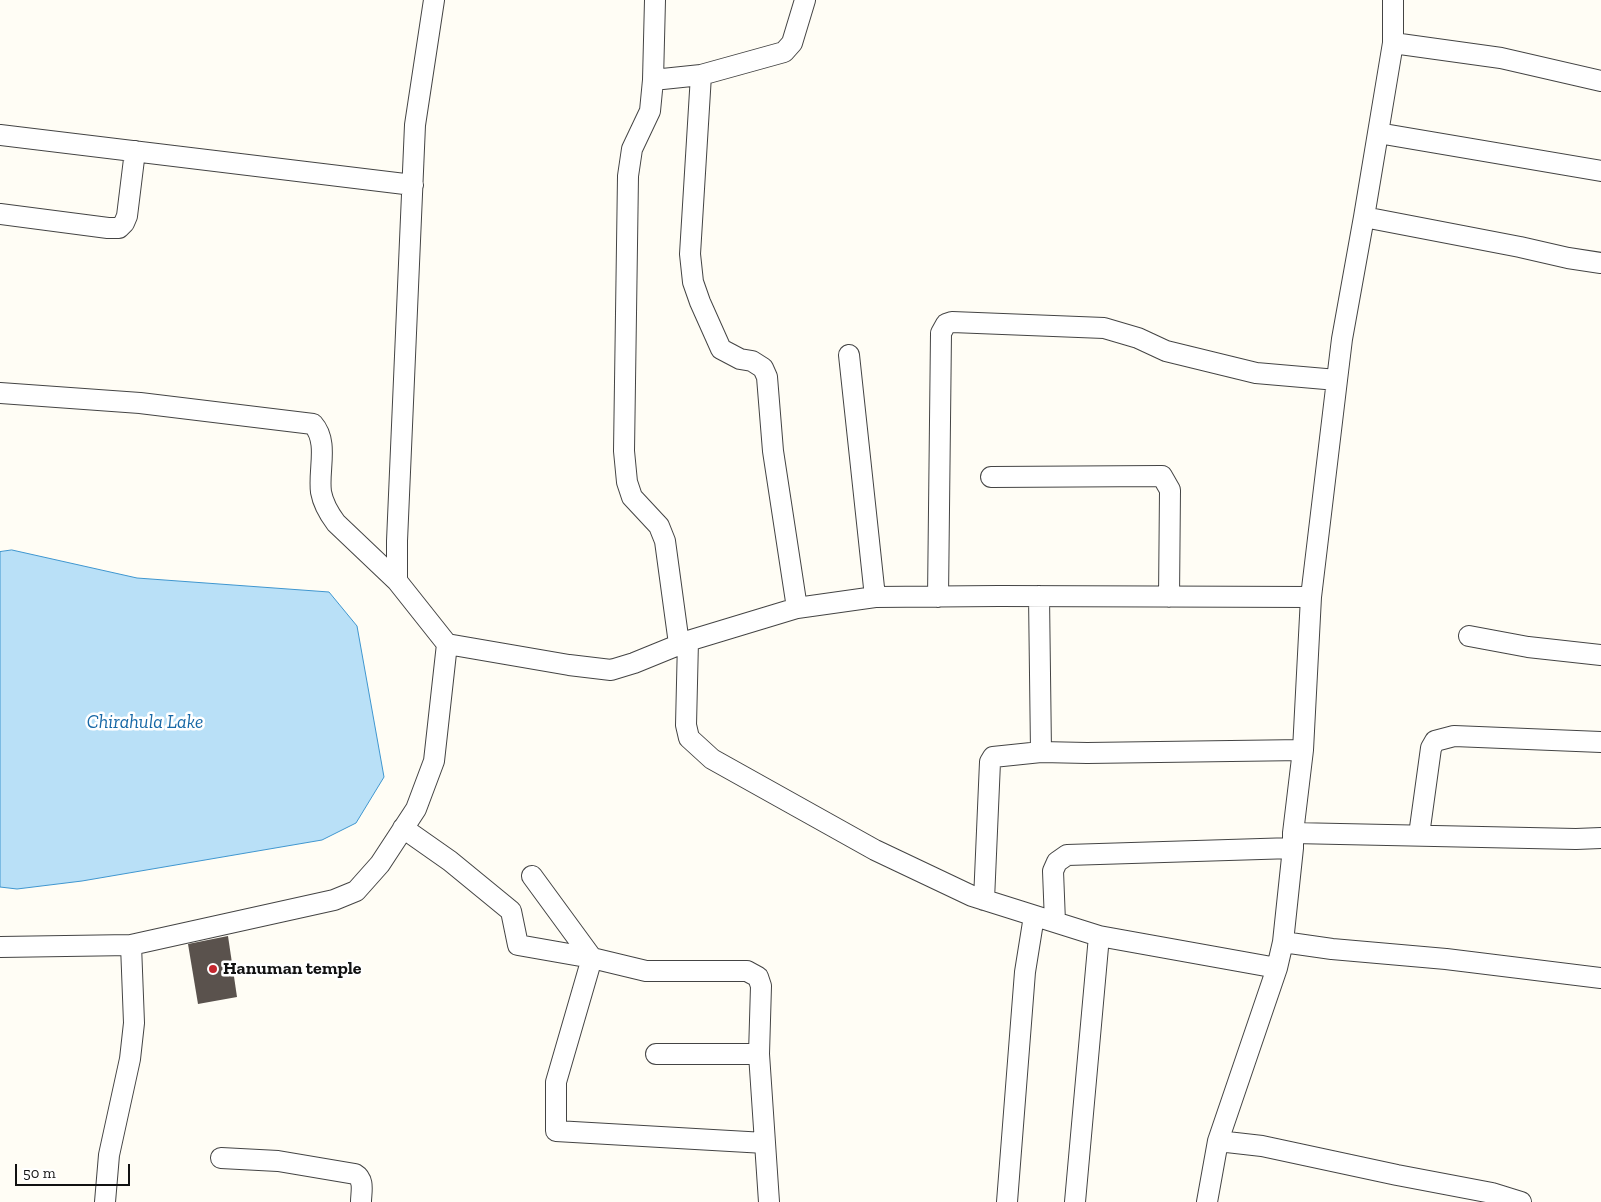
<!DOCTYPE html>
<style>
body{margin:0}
#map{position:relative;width:1601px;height:1202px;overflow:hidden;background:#fffdf5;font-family:"Zilla Slab",serif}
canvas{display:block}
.scale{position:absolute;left:15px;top:1164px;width:115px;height:22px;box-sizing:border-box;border:2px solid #111;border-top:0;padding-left:6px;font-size:15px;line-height:18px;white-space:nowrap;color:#111;-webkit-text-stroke:4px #fff;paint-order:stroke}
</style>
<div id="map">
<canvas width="1601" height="1202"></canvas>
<div class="scale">50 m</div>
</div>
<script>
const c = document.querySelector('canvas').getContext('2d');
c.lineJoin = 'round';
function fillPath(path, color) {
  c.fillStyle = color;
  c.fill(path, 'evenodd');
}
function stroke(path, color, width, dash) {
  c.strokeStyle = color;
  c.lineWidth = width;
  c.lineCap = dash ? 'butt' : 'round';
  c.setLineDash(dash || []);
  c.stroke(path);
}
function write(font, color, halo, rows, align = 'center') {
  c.font = font + ' "Zilla Slab",serif';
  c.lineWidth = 5;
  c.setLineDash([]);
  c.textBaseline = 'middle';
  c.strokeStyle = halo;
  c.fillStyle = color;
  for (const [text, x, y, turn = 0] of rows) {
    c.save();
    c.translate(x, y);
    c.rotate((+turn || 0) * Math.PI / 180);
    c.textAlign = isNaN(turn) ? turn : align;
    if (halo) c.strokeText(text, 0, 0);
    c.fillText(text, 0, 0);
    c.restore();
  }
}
const water = new Path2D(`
 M12,550L137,578L329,592L357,626L384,777L356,823L322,840L82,881L17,889L0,887V552Z`);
const building = new Path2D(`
 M228,936L237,997L198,1004L188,944Z`);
const minor = new Path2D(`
 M655,0L653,80L650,111L632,149L628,176L624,451L627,482L632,497L659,526L665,541L679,644
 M1393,43L1501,58L1601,81
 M701,75L690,254L693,282L700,302L721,349L740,359L752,361L763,368L767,377L773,451L797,608
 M653,80L701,75L784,52L792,43L805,0
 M1378,133L1601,171
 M0,135L413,185
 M0,214L108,228H119L124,223L127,216L135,151
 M1364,217L1520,247L1568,258L1601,263
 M849,355L875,597
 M0,393L140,403L313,424C329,442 318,470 321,492C323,503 330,515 336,523L397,581L447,644L569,665L611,670L634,663L688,641L797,608L875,597L999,596L1311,597
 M991,477L1162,476L1170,490L1169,597
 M397,581V541L415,125L434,0
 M1039,596L1041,752L1087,753L1303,750
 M938,597L941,333L946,324L952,322L1104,328L1138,338L1166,351L1256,373L1337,380
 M1469,636L1528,647L1601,655
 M688,641L686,725L689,738L712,759L875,850L972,896L1099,936L1277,968
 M403,828L450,861L511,911L518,945L592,958
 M1293,833L1576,839L1601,838
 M1419,835L1431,748L1435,741L1454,736L1601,742
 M532,876L592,958
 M984,900L990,762L993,757L1041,752
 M1055,922L1053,871L1057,862L1067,855L1293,848
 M1283,942L1332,949L1446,959L1601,978
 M131,945L334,900L356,891L380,864L416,809L434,761L447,644
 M0,947L131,945L134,1023L130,1059L109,1155L105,1202
 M656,1054H759L769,1202
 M759,1054L761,986L758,977L747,971H646L592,958L556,1082V1131L765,1143
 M1218,1141L1262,1146L1397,1175L1492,1193L1521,1202
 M221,1158L278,1161L355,1174C365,1180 361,1192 361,1202
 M1007,1202L1025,972L1034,916
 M1075,1202L1099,936
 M1207,1202L1218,1141L1277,968L1283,942L1293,848V833L1303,750L1311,597L1337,380L1342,339L1364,217L1393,43V0`);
const markers = [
 [213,969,5,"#c4262e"]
];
const poiNames = [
 ["Hanuman temple",223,969]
];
const waterNames = [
 ["Chirahula Lake",145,723]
];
fillPath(water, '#b9e0f7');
stroke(water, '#3f96cf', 1);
fillPath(building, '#5a524d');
stroke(minor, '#444', 22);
stroke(minor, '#fff', 20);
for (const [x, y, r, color] of markers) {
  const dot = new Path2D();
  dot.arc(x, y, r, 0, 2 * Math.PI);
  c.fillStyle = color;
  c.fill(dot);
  stroke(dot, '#fff', 2);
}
write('bold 18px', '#111', '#fff', poiNames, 'left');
write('italic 19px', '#1768a6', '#fff', waterNames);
</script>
